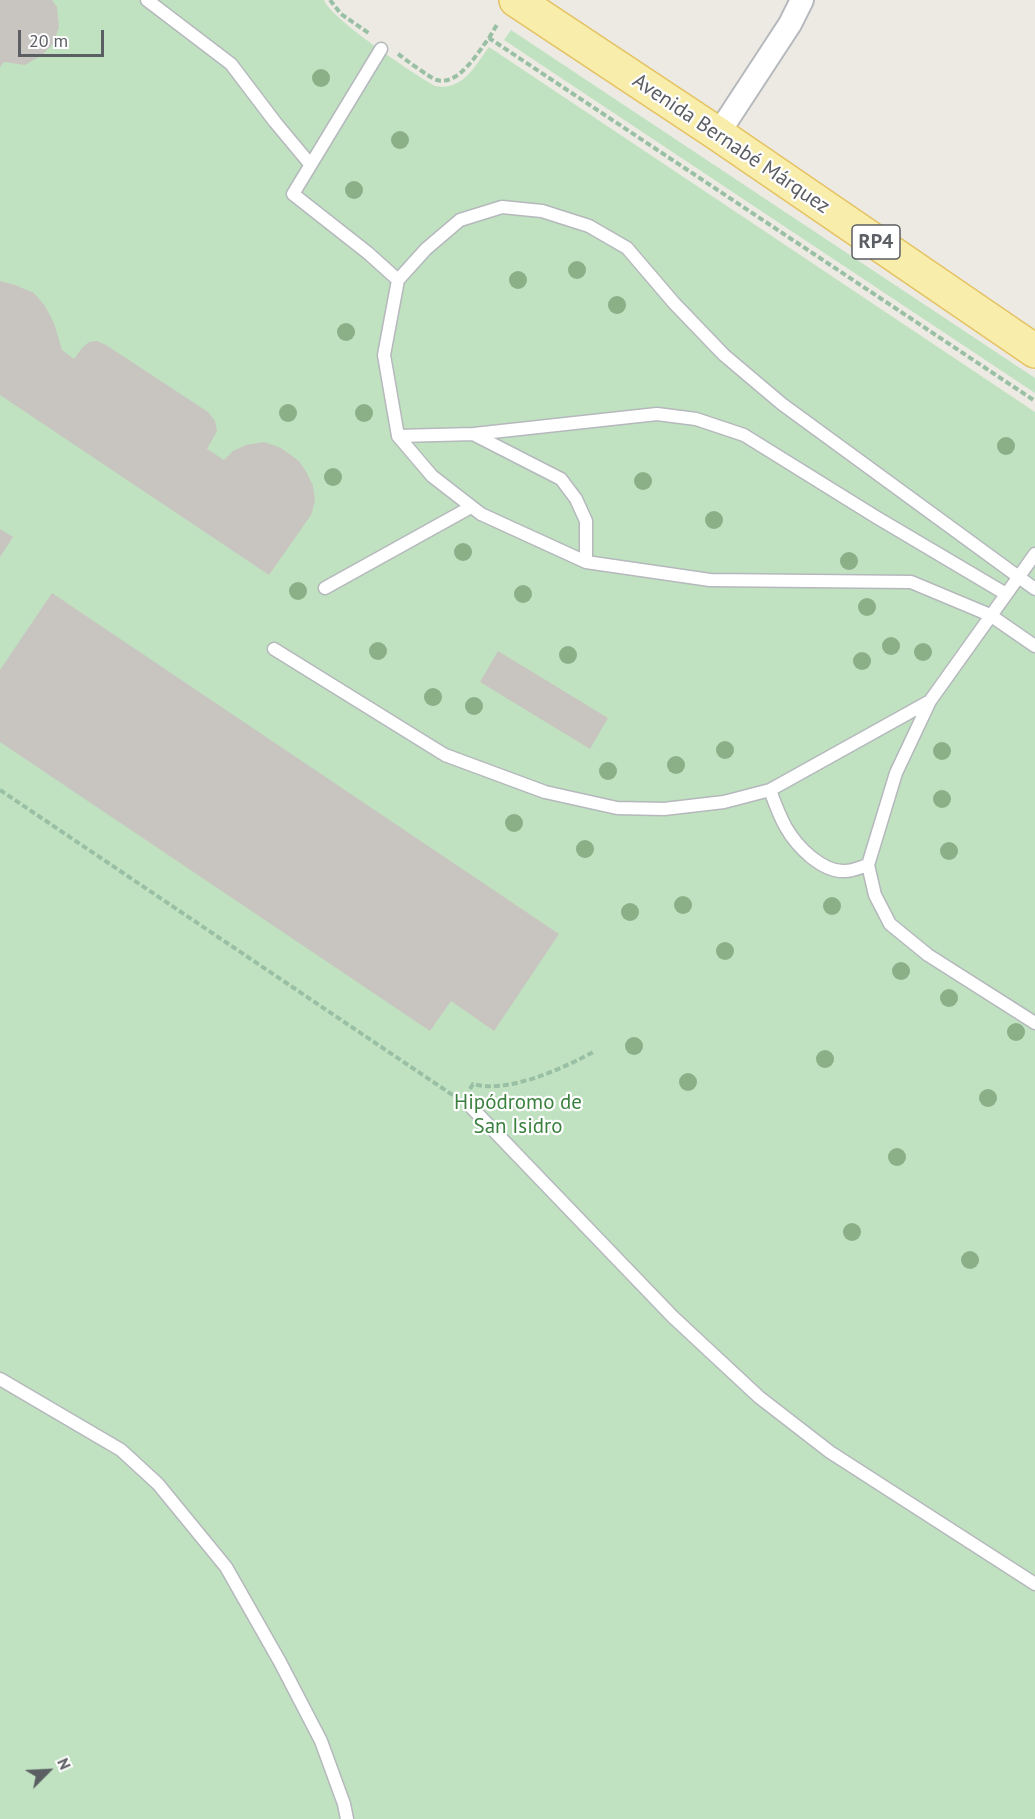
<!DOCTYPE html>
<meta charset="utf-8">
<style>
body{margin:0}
#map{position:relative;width:1035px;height:1819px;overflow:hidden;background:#eceae2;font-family:"PT Sans",sans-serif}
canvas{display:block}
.north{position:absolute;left:18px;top:1741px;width:60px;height:60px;-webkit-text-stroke:4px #fff;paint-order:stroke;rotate:66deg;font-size:16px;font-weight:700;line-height:24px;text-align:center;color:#5b5e62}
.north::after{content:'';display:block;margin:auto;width:21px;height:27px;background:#5b5e62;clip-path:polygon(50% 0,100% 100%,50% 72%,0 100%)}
.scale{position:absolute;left:18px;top:30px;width:86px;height:27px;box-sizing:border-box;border:3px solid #5b5e62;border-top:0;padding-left:8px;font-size:18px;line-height:21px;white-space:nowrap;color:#5b5e62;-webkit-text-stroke:4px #fff;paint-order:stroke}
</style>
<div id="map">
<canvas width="1035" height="1819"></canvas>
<div class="north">N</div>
<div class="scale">20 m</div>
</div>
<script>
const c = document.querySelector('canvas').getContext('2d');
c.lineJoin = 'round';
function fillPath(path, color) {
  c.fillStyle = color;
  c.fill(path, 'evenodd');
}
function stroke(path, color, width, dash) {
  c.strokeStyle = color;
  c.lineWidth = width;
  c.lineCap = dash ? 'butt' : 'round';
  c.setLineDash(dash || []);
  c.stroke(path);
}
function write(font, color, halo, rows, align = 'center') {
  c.font = font + ' "PT Sans",sans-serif';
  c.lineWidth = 4.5;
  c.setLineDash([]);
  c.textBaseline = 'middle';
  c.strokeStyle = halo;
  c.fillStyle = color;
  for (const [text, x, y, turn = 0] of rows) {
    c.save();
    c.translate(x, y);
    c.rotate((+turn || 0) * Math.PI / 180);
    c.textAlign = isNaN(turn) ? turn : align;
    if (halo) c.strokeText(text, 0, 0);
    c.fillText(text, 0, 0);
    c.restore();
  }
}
const green = new Path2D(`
 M0,0H324C331,19 414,74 435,86C463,91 474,67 489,47L1035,412V1819H0Z
 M511,30L1035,378V393L504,40Z`);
const building = new Path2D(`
 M0,0H52L57,7L59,27L53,44L42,55L25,65L4,62L0,67Z
 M0,281L15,285L34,293L45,306L54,323L62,350L74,359L82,348L89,342L97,341L106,345L208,412L215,421L217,431L207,449L224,460L233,451L246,445L264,442L281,448L299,461L307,473L313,486L315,501L311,515L269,575L0,395Z
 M0,529L13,537L0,557Z
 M52,593L559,934L494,1031L451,1001L430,1031L0,742V670Z
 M498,651L608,718L590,749L480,682Z`);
const path = new Path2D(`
 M330,0L341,14L370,34
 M489,38L498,23
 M398,54C405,59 431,79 437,80C459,86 478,52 489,38L1035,401
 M0,790L457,1098
 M470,1089L473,1084C508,1094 564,1068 595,1051`);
const lane = new Path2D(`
 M147,0L231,64L275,122L310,164
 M381,49L293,194L368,253L398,280
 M475,435L561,479L576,499L586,521V562
 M398,436L474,434L657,414L696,419L744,435L876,517L1006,594
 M1035,554L930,701L896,773L868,865L875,895L890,924L928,955L1035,1023
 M325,588L471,507
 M1035,589L782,404L724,355L674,303L627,248L589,226L542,211L502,207L460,220L426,249L398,280L384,355L398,436L432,476L481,514L586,562L710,580L911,582L990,615L1035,646
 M274,649L445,755L545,792L617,808L664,809L724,802L770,790L930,701
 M770,790C780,818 788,838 811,857C821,865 832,872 845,871C853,871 861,867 868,865
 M472,1108L673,1317L759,1397L830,1452L1035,1584
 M0,1379L121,1450L158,1484L226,1567L280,1662L321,1741L344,1804L347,1819`);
const street = new Path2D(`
 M718,134L790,24L802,0`);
const primary = new Path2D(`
 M516,0L718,134L1035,351`);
const trees = [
 [321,78],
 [400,140],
 [354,190],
 [577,270],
 [518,280],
 [617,305],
 [346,332],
 [288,413],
 [364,413],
 [1006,446],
 [333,477],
 [643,481],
 [714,520],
 [463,552],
 [849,561],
 [298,591],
 [523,594],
 [867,607],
 [891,646],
 [378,651],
 [923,652],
 [568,655],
 [862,661],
 [433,697],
 [474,706],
 [725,750],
 [942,751],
 [676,765],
 [608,771],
 [942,799],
 [514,823],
 [585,849],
 [949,851],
 [683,905],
 [832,906],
 [630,912],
 [725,951],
 [901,971],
 [949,998],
 [1016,1032],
 [634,1046],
 [825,1059],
 [688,1082],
 [988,1098],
 [897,1157],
 [852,1232],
 [970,1260]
];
const shields = [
 [876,242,48]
];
const shieldNames = [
 ["RP4",876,242]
];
const streetNames = [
 ["Avenida Bernabé Márquez",731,144,34]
];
const parkNames = [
 ["Hipódromo de",518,1103],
 ["San Isidro",518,1127]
];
fillPath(green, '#c0e2c1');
fillPath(building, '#c8c5c0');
stroke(lane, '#b5b8bc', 15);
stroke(street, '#b5b8bc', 26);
stroke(primary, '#e5c262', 36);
stroke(path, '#99c0a4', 4, [6, 3]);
stroke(lane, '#fff', 12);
stroke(street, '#fff', 22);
stroke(primary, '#f8edab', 33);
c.fillStyle = '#8bb088';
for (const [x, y] of trees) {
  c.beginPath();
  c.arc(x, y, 9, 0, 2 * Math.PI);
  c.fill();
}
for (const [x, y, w] of shields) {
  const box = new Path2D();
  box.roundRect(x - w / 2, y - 17, w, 34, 4.5);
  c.fillStyle = '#fff';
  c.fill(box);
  stroke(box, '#5b5e62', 1.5);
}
write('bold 20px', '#5b5e62', null, shieldNames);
write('21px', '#5b5e62', '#fff', streetNames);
write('21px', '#3b803f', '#fff', parkNames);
</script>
